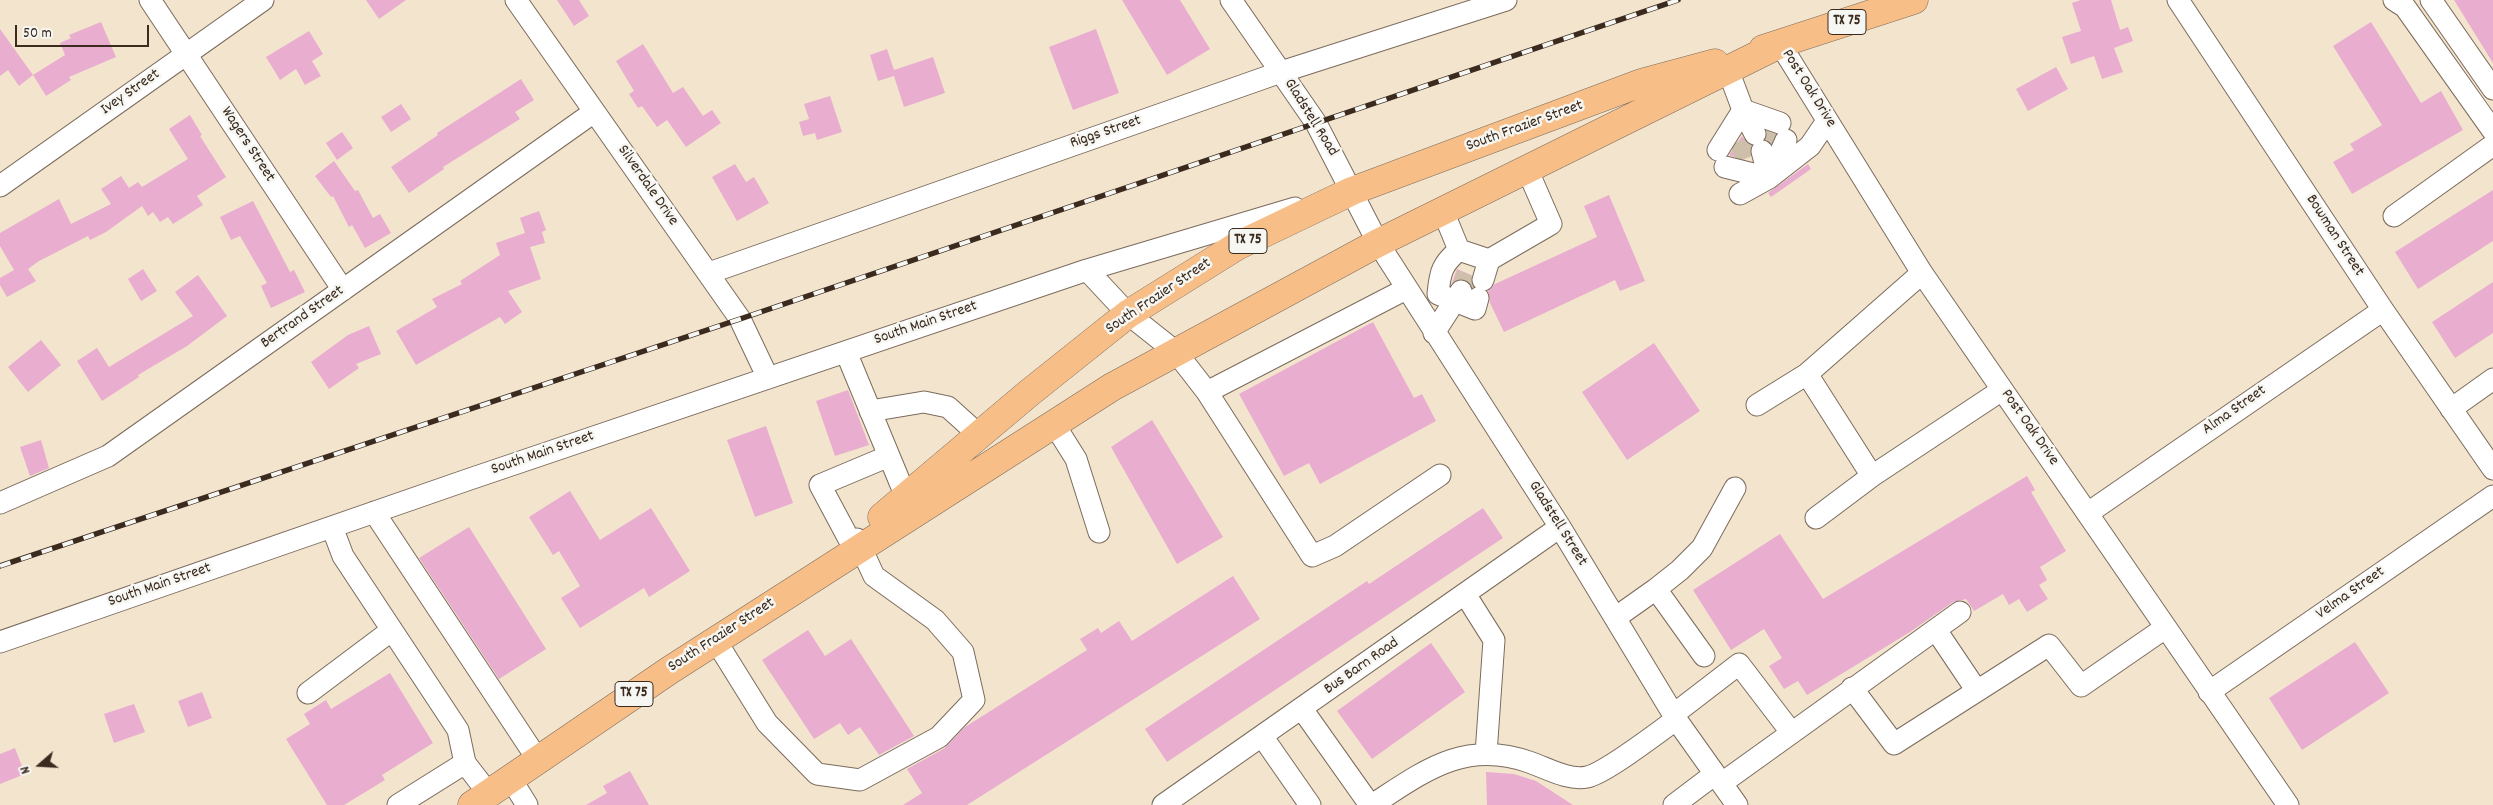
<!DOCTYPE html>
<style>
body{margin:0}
#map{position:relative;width:2493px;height:805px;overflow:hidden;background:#f3e4ce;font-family:Dekko,sans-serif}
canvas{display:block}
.north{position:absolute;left:15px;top:740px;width:50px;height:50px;-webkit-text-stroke:4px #f6f6f2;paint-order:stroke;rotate:251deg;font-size:14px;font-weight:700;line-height:20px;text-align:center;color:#3b2a1e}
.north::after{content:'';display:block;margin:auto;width:18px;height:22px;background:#3b2a1e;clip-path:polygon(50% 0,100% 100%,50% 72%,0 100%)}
.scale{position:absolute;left:15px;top:25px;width:134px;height:22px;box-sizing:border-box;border:2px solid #3b2a1e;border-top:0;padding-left:6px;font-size:15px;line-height:18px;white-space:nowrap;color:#3b2a1e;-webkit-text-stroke:4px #f6f6f2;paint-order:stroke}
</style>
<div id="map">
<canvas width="2493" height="805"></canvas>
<div class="north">N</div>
<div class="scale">50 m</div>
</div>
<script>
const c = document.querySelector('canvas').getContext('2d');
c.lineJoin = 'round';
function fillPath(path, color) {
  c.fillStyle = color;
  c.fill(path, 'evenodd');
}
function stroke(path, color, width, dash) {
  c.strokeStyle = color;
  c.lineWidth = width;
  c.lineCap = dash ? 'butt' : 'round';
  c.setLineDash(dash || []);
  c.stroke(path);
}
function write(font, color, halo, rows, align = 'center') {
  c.font = font + ' Dekko,sans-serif';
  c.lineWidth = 5;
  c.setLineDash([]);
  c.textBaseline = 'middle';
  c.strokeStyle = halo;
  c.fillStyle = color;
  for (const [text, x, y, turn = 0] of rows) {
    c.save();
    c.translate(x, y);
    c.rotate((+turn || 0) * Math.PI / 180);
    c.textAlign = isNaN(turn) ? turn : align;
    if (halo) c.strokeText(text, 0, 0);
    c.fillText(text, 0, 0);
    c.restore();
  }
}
const building = new Path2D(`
 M366,0H406L379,19Z
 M557,0H579L589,16L574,26Z
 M1122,0H1180L1210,49L1167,75Z
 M2081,0H2111L2120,30L2128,27L2133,41L2114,48L2123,72L2102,79L2094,56L2071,64L2062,37L2081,31L2072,3Z
 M2454,0H2493V63Z
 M101,22L116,57L69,77L71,80L46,96L33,75L65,55L60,43L71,38L69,35Z
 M2371,22L2421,103L2441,91L2463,130L2352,194L2333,162L2354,150L2350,144L2382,125L2333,46Z
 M0,29L33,75L19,86L8,70L0,76Z
 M1096,29L1119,93L1073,110L1049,47Z
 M309,31L323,54L312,61L321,76L305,85L296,69L280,80L266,57Z
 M643,44L673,93L683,87L703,116L712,110L721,123L686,147L667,120L657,127L642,106L638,108L629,94L634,91L616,61Z
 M887,49L894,70L933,57L945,93L904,107L894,76L878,81L870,55Z
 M2056,67L2068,89L2028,111L2016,89Z
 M521,79L534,100L515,112L520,119L443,167L444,169L409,193L391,167L438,135L437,133Z
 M830,96L842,132L817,140L815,133L803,136L799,122L809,119L804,104Z
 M401,104L411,119L391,132L381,117Z
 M190,115L202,135L200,136L226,177L197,196L203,205L173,224L168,217L160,222L153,212L148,216L142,206L106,232L90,240L88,236L39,261L28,269L36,281L7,297L0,285V278L14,270L0,246V233L59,199L71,224L111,204L101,189L121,176L129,188L138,182L142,187L188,159L169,129Z
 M342,132L353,148L337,160L326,143Z
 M1767,132L1775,134L1771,143L1766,139Z
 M1742,136L1751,146L1750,151L1735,157L1729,155Z
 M334,161L355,191L358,190L373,218L380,214L391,233L365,248L352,225L349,227L333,196L331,197L315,176Z
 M735,164L746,182L754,177L769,203L737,221L712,177Z
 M1808,164L1811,169L1771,197L1768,193Z
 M2493,190V241L2418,289L2395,252Z
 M1609,195L1645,281L1620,291L1615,280L1504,332L1490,303L1488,291L1495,284L1597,237L1584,206Z
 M253,201L290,272L294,270L305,292L271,308L261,286L267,283L240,236L231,240L220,217Z
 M539,211L546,230L542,232L545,243L530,247L541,279L508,291L522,312L505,324L500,317L416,365L396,331L437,307L432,299L462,284L460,281L500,255L496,243L525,233L520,218Z
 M143,269L157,291L141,301L128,279Z
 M1457,269L1471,275L1472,285L1462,279L1452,283Z
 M198,275L227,316L187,346L138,375L139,377L102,401L77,361L97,348L109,367L193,316L175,292Z
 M2493,282V333L2455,358L2432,322Z
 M1373,322L1414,398L1422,394L1436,421L1320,484L1309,463L1284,476L1239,394Z
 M369,326L381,354L356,364L359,368L329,389L311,362L348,335Z
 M41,340L61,365L28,392L8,367Z
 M1654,343L1700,411L1627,460L1582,392Z
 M848,390L869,445L835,456L816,401Z
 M1152,420L1223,537L1177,564L1111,447Z
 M766,426L793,503L755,517L727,440Z
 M41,440L49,468L30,476L20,447Z
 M2027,476L2035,490L2031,492L2066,551L2040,567L2047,580L2039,585L2048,599L2027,612L2019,599L2009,605L2003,594L1974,611L1966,599L1953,602L1910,632L1807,695L1798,681L1784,689L1769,666L1782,658L1764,629L1731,650L1693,590L1780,534L1823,599Z
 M570,491L600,540L651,508L690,571L649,597L644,588L580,628L561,598L580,586L559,551L553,555L529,517Z
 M1483,508L1503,538L1167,762L1145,729L1367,581L1369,584Z
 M469,527L546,649L499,679L419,558Z
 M1233,576L1260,619L967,805H903L922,793L907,769L945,748L965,727L1087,650L1080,639L1098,628L1101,633L1119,621L1132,641Z
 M808,630L825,656L851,639L914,736L879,755L860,727L848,735L840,723L814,739L762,660Z
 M2355,642L2389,693L2302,750L2269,698Z
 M1431,643L1465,692L1372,759L1337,711Z
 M390,673L433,743L382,775L385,780L344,805H327L286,739L310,724L304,714L326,700L331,709Z
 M202,692L212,718L188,727L178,701Z
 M134,704L145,732L114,743L104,714Z
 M15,748L25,774L0,784V754Z
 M630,771L649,805H586L607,793L603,786Z
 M1486,772L1514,774L1536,781L1573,805H1487Z`);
const minorTunnel = new Path2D(`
 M1769,128L1776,144
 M1740,141L1747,158
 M1461,291L1468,274`);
const minor = new Path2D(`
 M150,0L343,290
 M516,0L740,319L768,378
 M1231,0L1316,123L1378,243L1560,527L1678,722L1737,805
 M2178,0L2383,310L2493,469
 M2394,0L2405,7L2493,131
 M2431,0L2493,89
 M1780,44L1922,273L2288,805
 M1728,70L1743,110
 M1743,118V110L1755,134
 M1718,150L1743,110L1780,123
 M1762,151L1769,178L1766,174
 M1725,167L1769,178L1786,140
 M0,186L263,0
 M1740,194L1769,178L1810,146L1827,121
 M1443,211L1459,250L1489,260L1551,224L1527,169
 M2394,216L2493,145
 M1459,250C1442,264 1440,272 1438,294L1475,309L1478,298
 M1087,270L1295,208
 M709,273L1281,72L1506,0
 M1483,280L1489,260
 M1434,333L1461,291
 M846,352L906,497
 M1807,374L1872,476
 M1207,392L1312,556L1335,546L1440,475
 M1757,405L1807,374L1922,273
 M2451,409L2493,379
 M870,411L924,402L948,407L979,435
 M1054,424L1076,459L1099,532
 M0,503L108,456L594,112
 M374,512L538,760
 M2088,513L2383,310
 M1816,518L1872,476L2002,390
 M332,527L343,556L458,730L465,763L489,794
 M851,543L820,485L889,456
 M1656,589L1680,570L1702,548L1735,488
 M1465,594L1494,640L1486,754
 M1615,618L1656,589L1704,656
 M1936,630L1977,691L2049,645L2081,686L2165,628
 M716,641L767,723L817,774L860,780L939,737L974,700L963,652L935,620L874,576L857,539
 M0,642L467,480L1087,270L1128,314L1176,352L1207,392L1406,289
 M1852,688L1894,744L1977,691
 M2209,692L2493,496
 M308,693L392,630
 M1302,709L1370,805
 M1674,714L1739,664L1791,732
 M1262,736L1310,805
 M511,779L527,805
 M1722,783L1960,612
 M398,805L465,763
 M1163,805L1560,527
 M1372,805C1423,772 1464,739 1529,762C1547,768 1568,781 1587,777C1606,773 1658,732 1677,719
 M1674,805L1715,774`);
const major = new Path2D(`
 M1763,49L1914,0
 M882,517L1029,393L1128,314L1237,246L1352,191L1641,83L1715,63
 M472,805L670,670L1112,387L1378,243L1780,44`);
const rail = new Path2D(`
 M0,566L740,319L1678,0`);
const shields = [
 [1847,22,38],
 [1248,241,38],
 [634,694,38]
];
const shieldNames = [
 ["TX 75",1847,22],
 ["TX 75",1248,241],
 ["TX 75",634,694]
];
const streetNames = [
 ["Post Oak Drive",1808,89,58],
 ["Ivey Street",131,93,-35],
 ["Gladstell Road",1310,118,58],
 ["South Frazier Street",1525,127,-20],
 ["Riggs Street",1106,133,-19],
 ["Wagers Street",247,145,57],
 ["Silverdale Drive",647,186,55],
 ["Bowman Street",2334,236,57],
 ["South Frazier Street",1159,297,-34],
 ["Bertrand Street",303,318,-35],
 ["South Main Street",926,324,-19],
 ["Alma Street",2235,411,-35],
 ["Post Oak Drive",2029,428,55],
 ["South Main Street",543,454,-19],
 ["Gladstell Street",1557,524,58],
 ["South Main Street",160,586,-19],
 ["Velma Street",2351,594,-35],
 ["South Frazier Street",722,636,-33],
 ["Bus Barn Road",1362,667,-35]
];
fillPath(building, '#e9adcf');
stroke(minorTunnel, '#cebfab', 21, [21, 11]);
stroke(minor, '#7b6b5c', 23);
stroke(major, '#7b6b5c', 29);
stroke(minor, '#fff', 21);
stroke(major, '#f7be87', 28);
stroke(rail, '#3b2a1e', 5.5);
stroke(rail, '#f6f6f2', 4, [11]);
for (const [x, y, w] of shields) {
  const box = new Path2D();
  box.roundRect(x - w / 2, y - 12.5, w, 25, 4);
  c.fillStyle = '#f6f6f2';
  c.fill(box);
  stroke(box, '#3b2a1e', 1);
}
write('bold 15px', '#3b2a1e', null, shieldNames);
write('16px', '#3b2a1e', '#f6f6f2', streetNames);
</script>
